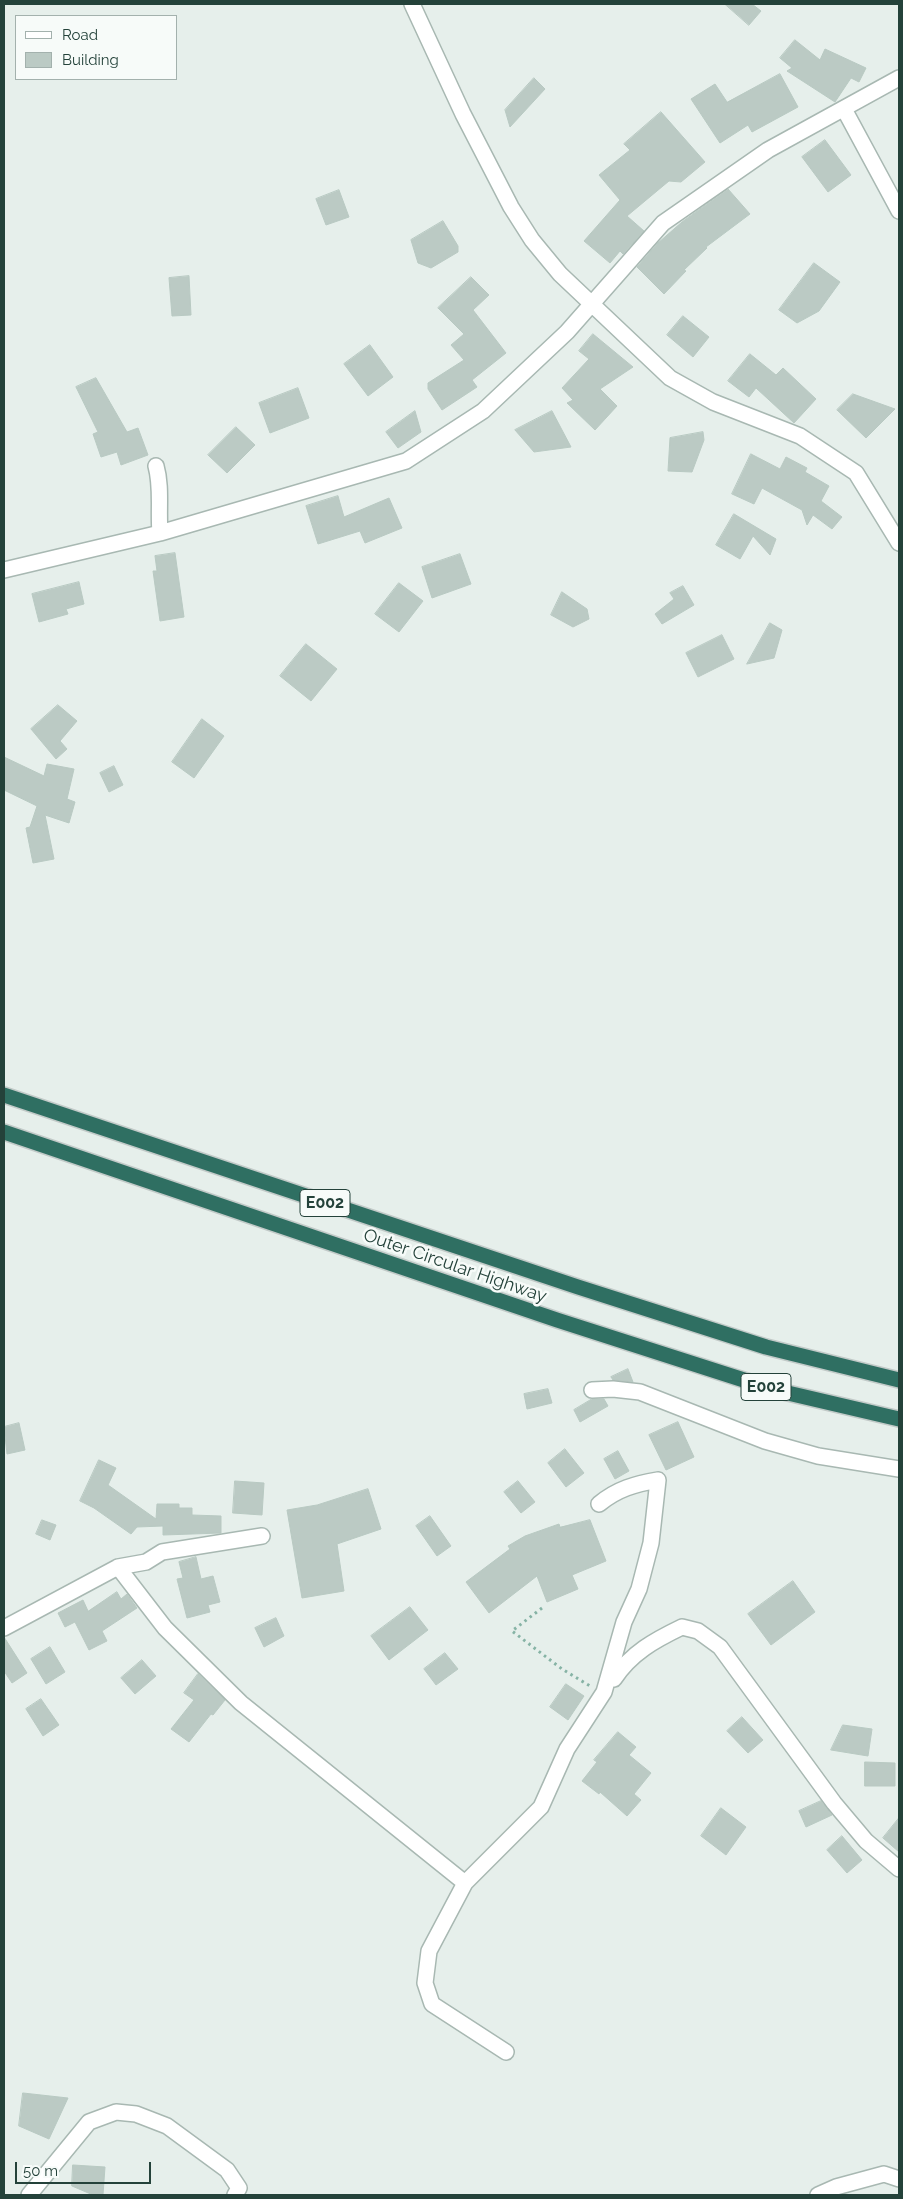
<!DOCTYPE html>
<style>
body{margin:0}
#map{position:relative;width:903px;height:2199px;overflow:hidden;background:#e6efeb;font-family:Raleway,sans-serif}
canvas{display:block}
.frame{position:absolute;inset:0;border:5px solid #24423a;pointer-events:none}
.legend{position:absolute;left:15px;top:15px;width:162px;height:65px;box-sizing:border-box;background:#f7fbf9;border:1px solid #a3b1ad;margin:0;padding:6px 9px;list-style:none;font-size:15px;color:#24423a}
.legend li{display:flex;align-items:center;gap:10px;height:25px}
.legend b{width:25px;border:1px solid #a3b1ad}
.scale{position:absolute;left:15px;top:2162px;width:136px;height:22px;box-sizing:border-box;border:2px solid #24423a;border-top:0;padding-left:6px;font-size:15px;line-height:18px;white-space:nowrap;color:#24423a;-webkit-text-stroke:4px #f7fbf9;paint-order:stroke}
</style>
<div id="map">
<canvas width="903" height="2199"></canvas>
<div class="frame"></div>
<ul class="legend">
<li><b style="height:6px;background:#fff"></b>Road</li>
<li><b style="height:14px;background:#bbcac4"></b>Building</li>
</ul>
<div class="scale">50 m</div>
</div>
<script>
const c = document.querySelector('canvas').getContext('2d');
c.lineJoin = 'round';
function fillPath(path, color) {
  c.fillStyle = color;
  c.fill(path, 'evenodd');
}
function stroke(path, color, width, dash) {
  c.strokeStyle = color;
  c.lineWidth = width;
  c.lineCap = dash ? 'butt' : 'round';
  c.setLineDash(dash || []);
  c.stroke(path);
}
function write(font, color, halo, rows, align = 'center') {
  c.font = font + ' Raleway,sans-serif';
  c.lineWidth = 5;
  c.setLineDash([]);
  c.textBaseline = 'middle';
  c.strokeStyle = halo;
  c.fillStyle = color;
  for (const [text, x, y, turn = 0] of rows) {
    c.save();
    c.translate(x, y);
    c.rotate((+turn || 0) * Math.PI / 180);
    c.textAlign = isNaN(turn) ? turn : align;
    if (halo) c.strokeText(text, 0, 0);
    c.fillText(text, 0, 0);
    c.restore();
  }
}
const building = new Path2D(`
 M725,4H752L761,11L749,25Z
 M795,40L820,60L825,49L866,68L859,82L851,78L835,102L787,71L792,68L780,58Z
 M780,74L798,107L752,132L748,125L720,143L691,99L715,84L727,102Z
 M534,78L545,89L510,127L505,110Z
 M661,112L705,162L681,182L669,181L627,216L644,231L623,254L620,251L610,263L584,241L620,200L599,175L630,150L624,144Z
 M825,140L851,175L828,192L802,157Z
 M728,189L750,214L706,247L707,248L684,270L686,271L664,294L637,267L658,243L682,222Z
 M339,190L349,217L326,225L316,199Z
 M443,221L458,246V252L431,268L418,263L411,240Z
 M814,263L840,282L819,311L797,323L779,310Z
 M189,276L191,315L172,316L169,278Z
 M471,277L489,295L473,310L506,353L472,380L477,387L442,410L428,389V383L464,360L451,345L464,334L438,308Z
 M683,316L709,337L693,357L667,335Z
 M593,334L633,367L600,389L617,406L595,430L567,403L573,400L562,388L589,359L579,351Z
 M370,345L393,377L368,396L344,364Z
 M750,354L776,375L783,368L816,399L794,423L756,388L749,397L728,381Z
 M96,378L127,432L138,428L148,455L121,465L117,452L101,457L93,434L98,432L76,387Z
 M298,388L309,418L270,433L259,403Z
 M853,394L895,409L866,438L837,410Z
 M415,411L421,432L398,448L386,432Z
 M552,411L571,447L534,452L515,430Z
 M236,427L255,445L227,473L208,455Z
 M703,432L704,440L692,472L668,471L670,438Z
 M751,454L780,469L786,457L807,468L805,472L829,486L821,501L842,517L832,529L813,515L807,525L802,510L762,488L754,504L732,494Z
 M338,496L344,517L389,498L402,528L365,543L360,531L318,544L306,506Z
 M734,514L776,539L770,555L753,536L740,559L716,545Z
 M175,553L184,617L160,621L153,571H157L155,556Z
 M460,554L471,584L432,598L422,567Z
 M79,582L84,604L66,609L68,614L39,622L32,594Z
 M399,583L423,601L399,632L375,614Z
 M683,586L694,605L662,624L655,614L674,599L670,593Z
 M562,592L587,609L589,619L573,627L551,615Z
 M770,623L782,630L774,658L747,664Z
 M722,635L734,659L698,677L686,653Z
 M306,644L337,669L311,701L280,676Z
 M58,705L77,721L60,741L67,749L56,759L31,729Z
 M202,719L224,736L194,778L172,762Z
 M4,757L44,776L47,764L74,769L67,799L75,802L69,823L45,815L54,859L33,863L26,828L30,827L37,806L4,790Z
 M114,766L123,785L109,792L100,773Z
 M628,1369L633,1382L613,1380L611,1377Z
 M548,1389L552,1403L527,1409L524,1394Z
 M592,1399H604L608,1406L580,1422L574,1410Z
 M678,1422L694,1457L666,1470L649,1435Z
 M19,1423L25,1450L7,1454L4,1427Z
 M565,1449L584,1473L566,1487L548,1463Z
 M618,1451L629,1471L615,1479L604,1459Z
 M99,1460L116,1468L108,1485L156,1519L157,1504H179V1508H192V1515L221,1516V1533L163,1535V1526L137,1527L131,1534L94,1508L80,1501Z
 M235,1481L264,1483L262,1515L233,1513Z
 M518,1481L535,1502L521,1513L504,1492Z
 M368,1489L381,1529L337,1544L344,1591L302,1598L287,1510L317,1505Z
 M430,1516L451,1546L437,1556L416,1526Z
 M42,1520L56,1525L50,1540L36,1534Z
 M590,1520L606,1561L572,1575L578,1589L547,1602L537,1576L489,1613L466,1582L510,1549L508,1546L525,1536L559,1524L560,1527Z
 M196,1557L201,1579L213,1576L220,1602L208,1605L210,1612L187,1618L177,1579L183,1578L179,1562Z
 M793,1581L815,1612L771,1645L748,1614Z
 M117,1592L121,1599L127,1594L137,1608L102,1631L107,1641L89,1650L75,1622L65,1627L58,1613L83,1600L88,1611Z
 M410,1607L428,1630L389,1660L371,1636Z
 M276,1618L284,1636L264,1647L255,1628Z
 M4,1637L27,1673L12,1683L4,1671Z
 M50,1647L65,1672L46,1684L31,1659Z
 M445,1653L458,1669L436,1685L424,1669Z
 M142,1660L156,1676L135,1694L121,1678Z
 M198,1674L225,1700L213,1715L211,1714L189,1742L171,1729L194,1700L184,1693Z
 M566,1684L584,1696L568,1720L550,1707Z
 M41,1699L59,1725L43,1736L26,1709Z
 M742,1717L763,1740L748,1753L727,1731Z
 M843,1725L872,1729L868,1756L831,1750Z
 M618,1732L636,1747L629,1755L651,1773L634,1794L641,1800L627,1816L600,1792L599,1794L582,1781L597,1762L594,1760Z
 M865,1762L895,1763V1786H865Z
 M821,1801L832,1815L806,1827L799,1811Z
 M721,1808L746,1827L726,1855L701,1836Z
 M899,1818V1852L883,1838Z
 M842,1836L862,1860L847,1873L827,1850Z
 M23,2093L68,2098L49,2139L19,2126Z
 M73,2165L105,2167L103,2195H93L72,2186Z`);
const path = new Path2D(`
 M542,1608L512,1631L562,1669L590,1686`);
const minor = new Path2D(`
 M412,4L463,114L511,207L532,240L560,274L670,378L713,402L800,436L856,473L899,543
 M844,109L899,211
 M156,466C162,487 158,510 160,533
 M4,570L160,533L406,461L483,411L567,332L663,223L768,150L899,78
 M592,1390L613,1389L640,1392L765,1441L818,1456L899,1469
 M118,1567L146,1562L162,1552L262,1536
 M4,1628L118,1567L165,1628L241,1703L465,1883
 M614,1679C631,1653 655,1640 682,1627L698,1631L720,1647L834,1803L866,1841L899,1869
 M506,2052L432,2004L425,1983L429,1951L465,1883L541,1807L567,1749L604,1692L624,1622L639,1589L651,1543L658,1480C635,1484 617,1489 599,1504
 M29,2195L89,2122L116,2112L136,2114L167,2126L227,2170L239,2188L235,2195
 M818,2195L836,2187L884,2174L899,2179`);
const highway = new Path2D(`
 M4,1095L578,1287L766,1347L899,1380
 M4,1132L557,1320L775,1390L899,1419`);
const shields = [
 [325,1203,50],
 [766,1387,50]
];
const shieldNames = [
 ["E002",325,1203],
 ["E002",766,1387]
];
const streetNames = [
 ["Outer Circular Highway",455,1266,19]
];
fillPath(building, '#bbcac4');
stroke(building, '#b8c9c2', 1);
stroke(minor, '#a8b8b2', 18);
stroke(highway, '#c2cac8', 18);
stroke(path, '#86b3a5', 3, [2.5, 4]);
stroke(minor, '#fff', 15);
stroke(highway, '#2f6f62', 15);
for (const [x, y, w] of shields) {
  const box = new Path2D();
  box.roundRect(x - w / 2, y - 13.5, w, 27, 4);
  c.fillStyle = '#f7fbf9';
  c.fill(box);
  stroke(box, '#24423a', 1);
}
write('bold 16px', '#24423a', null, shieldNames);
write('18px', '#24423a', '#f7fbf9', streetNames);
</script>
